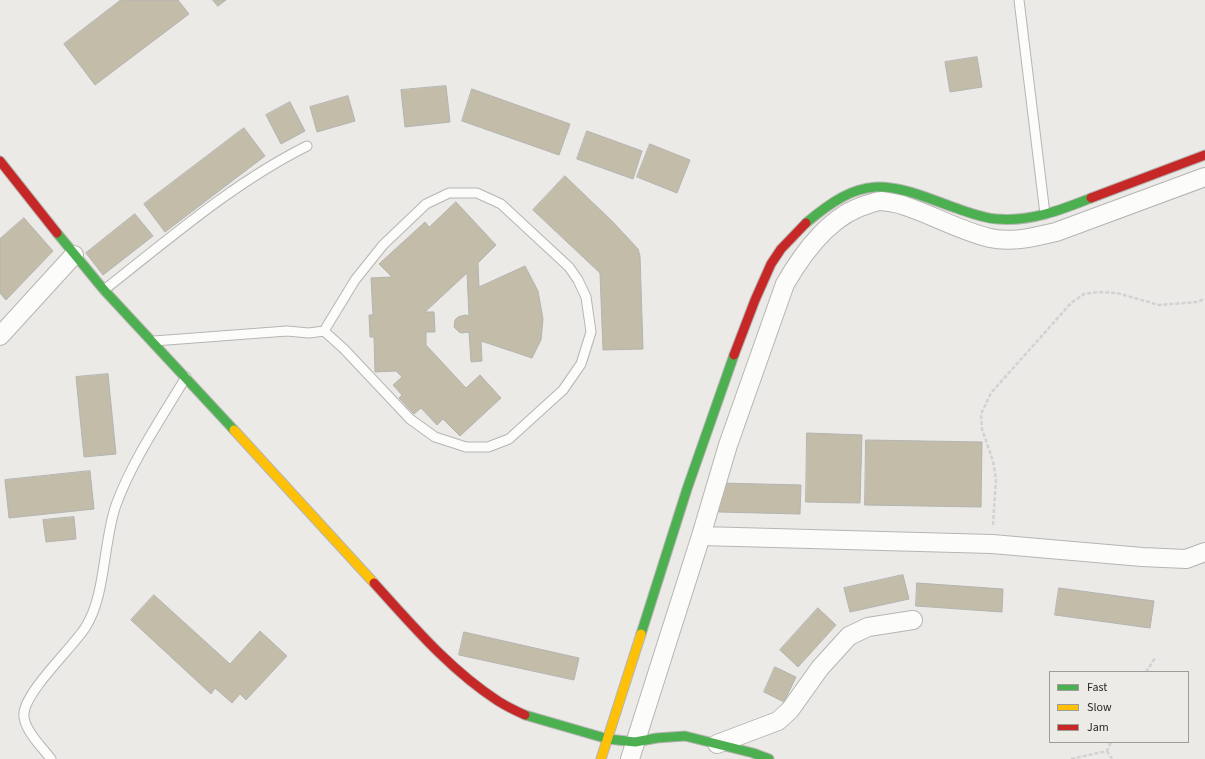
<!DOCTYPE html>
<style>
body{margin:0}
#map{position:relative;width:1205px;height:759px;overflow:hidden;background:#ebeae7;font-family:"Source Sans 3",sans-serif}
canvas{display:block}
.legend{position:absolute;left:1049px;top:671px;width:140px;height:72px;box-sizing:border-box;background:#ecebe6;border:1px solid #9e9d99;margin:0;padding:5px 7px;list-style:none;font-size:12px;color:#282826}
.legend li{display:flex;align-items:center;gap:8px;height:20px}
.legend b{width:20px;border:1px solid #9e9d99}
</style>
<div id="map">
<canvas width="1205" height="759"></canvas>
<ul class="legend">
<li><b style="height:5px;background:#4caf50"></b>Fast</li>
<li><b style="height:5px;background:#ffc107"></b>Slow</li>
<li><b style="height:5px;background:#c62828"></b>Jam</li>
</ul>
</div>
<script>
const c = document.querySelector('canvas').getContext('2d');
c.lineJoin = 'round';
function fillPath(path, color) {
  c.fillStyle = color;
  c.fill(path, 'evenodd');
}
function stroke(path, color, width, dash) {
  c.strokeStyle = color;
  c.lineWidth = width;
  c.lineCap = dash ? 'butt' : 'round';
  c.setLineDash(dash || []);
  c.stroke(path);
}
const building = new Path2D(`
 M121,0H178L189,14L95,85L64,44Z
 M213,0H226L218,6Z
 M977,57L982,87L950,92L945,62Z
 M446,86L450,122L405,127L401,90Z
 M472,89L570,124L559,155L462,121Z
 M348,96L355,121L317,132L310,107Z
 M290,102L305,131L281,144L266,115Z
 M244,128L265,156L165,232L144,204Z
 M587,131L642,151L633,179L577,159Z
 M650,144L690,160L677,193L637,177Z
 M565,176L613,222L638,249L640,256L643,349L603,350L600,273L533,210Z
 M456,202L496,245L478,263L479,287L525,266L538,291L543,319L541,340L532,358L481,341L482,361L471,362L469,332L462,333L459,332L454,327L455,320L458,317L465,315L469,316L467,273L425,312H434L435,332H426V345L466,388L480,375L501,398L460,436L443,419L437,425L421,408L414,414L399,398L402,395L393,385L402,377L396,371L375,372L374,337H370L369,315H373L371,278L392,277L379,264L425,222L429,227Z
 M135,214L153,236L103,275L86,253Z
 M24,218L53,251L6,300L0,293V239Z
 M108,374L116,454L84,457L76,377Z
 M807,433L862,435L860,503L806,502Z
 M866,440L982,442L981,507L865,505Z
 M90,471L94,509L9,518L5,480Z
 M720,483L801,485L800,514L719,512Z
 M74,517L76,539L46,542L43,520Z
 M903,575L909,599L850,612L844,588Z
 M917,583L1003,589L1002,612L916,606Z
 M1059,588L1154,601L1150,628L1055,615Z
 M154,595L230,664L260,631L287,656L246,700L240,694L232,703L215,688L211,694L131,620Z
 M818,608L836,625L798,667L780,650Z
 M464,632L579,658L574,680L459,655Z
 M775,667L796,677L784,702L764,692Z`);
const path = new Path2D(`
 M993,525L996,479L993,461L982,429L981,414L991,393L1071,303L1084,294L1098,292L1117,293L1159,305L1197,302L1205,299
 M1146,672L1155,658
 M1107,751L1112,759
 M1071,759L1107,751L1111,742`);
const lane = new Path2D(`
 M1019,0L1045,214
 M104,290C169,239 233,183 307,146
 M154,341L287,331L309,333L324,331L344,349L410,419L435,437L466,447H488L509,439L563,390L581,364L591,332L586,297L578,280L569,267L501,204L477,193H449L426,204L383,245L355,280L324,331
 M51,759C42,747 22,728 24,713C26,691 71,649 85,628C106,596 103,542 116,505C132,461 162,417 186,377`);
const street = new Path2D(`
 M0,336L74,255
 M701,536L992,544L1142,557L1186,559L1205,552
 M717,744L778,721L790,710L820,668L849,636L868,627L913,620
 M630,759L701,536L728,445L785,284C804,251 831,214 869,204C873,203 877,201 881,201C888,202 898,203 905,206C933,215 960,231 990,238C1012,243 1034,237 1056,232L1205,177`);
const fast = new Path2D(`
 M806,223C863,175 884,181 950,206C965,211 981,218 997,219C1030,222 1061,210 1091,198
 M57,233L104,290L234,430
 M641,634L687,489L734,355
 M525,715L608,739L635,742L657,738L685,736L753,753L769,759`);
const slow = new Path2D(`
 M234,430L374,583
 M601,759L641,634`);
const jam = new Path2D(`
 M0,161L57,233
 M1091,198L1205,155
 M734,355L755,300L771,264L781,249L806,223
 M374,583C412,625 450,670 498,701C506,706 516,711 525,715`);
fillPath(building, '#c2bca9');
stroke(building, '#b3b3b1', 1);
stroke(lane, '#b6b5b3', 11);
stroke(street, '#b6b5b3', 20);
stroke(fast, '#b6b5b3', 11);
stroke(slow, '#b6b5b3', 11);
stroke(jam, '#b6b5b3', 11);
stroke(path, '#d2d2d2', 2.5, [4, 2]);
stroke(lane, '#fcfcfb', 9);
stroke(street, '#fcfcfb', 18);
stroke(fast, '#4caf50', 9);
stroke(slow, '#ffc107', 9);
stroke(jam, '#c62828', 9);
</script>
